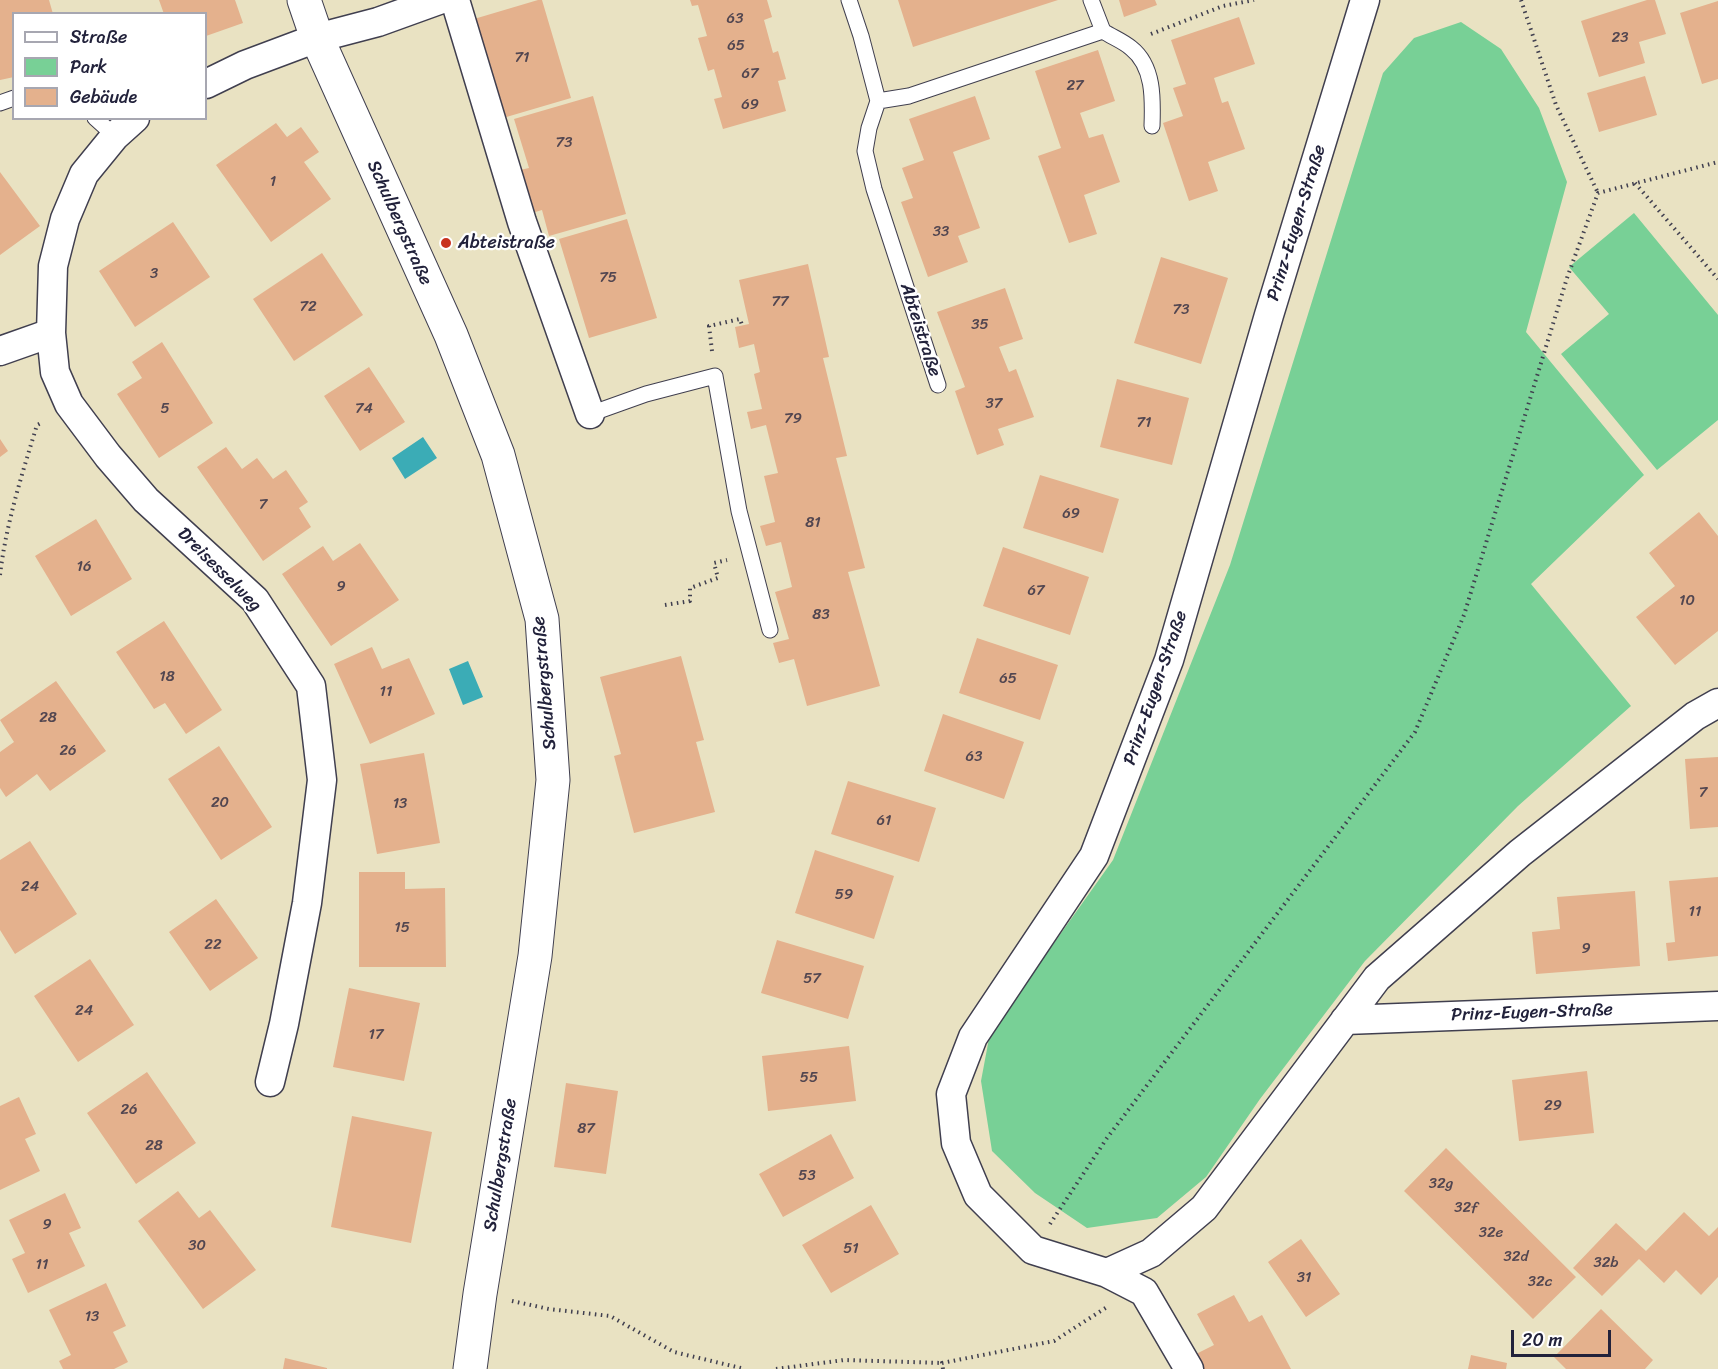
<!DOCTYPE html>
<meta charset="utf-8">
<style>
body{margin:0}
#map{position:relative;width:1718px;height:1369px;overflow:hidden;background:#e9e2c2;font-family:Sriracha,sans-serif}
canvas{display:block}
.legend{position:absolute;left:12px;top:12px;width:195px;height:108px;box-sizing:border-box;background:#fff;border:2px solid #a7a7b1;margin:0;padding:8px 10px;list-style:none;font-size:18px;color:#22223b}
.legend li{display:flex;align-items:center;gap:12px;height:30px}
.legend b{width:30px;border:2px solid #a7a7b1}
.scale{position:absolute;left:1511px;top:1330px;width:100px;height:27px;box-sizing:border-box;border:3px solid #22223b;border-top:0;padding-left:8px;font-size:18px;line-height:21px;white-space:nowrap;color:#22223b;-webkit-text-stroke:4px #fff;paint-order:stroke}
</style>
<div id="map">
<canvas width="1718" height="1369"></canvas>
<ul class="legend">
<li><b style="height:8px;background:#fff"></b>Straße</li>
<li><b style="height:16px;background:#78d096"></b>Park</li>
<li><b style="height:16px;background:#e4b18d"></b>Gebäude</li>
</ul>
<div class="scale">20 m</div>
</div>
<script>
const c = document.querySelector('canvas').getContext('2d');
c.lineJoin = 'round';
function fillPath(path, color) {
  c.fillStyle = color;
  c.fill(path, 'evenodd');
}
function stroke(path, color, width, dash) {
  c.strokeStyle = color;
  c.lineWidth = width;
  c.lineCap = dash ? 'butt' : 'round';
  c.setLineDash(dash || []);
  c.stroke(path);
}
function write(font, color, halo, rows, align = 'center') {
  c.font = font + ' Sriracha,sans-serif';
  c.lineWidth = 4.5;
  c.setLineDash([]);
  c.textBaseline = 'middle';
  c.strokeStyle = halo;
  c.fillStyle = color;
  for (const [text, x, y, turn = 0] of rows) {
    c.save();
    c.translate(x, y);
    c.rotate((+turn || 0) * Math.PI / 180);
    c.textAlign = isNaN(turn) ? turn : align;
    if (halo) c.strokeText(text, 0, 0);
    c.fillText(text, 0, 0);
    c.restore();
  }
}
const green = new Path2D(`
 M1461,22L1501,49L1539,108L1567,182L1526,332L1644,475L1531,584L1631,706L1518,806L1365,961L1260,1099L1206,1177L1157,1218L1087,1228L1035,1193L992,1151L981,1081L990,1033L1113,860L1230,565L1383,73L1414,38Z
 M1634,213L1718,315V420L1657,470L1561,354L1609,314L1569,267Z`);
const water = new Path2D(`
 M423,437L437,458L405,479L392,458Z
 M468,661L483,697L463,705L449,669Z`);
const building = new Path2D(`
 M0,0H49L53,14H14V77L0,80Z
 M159,0H235L243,23L206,36V14H164Z
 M538,0H542L571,98L503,118L474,19Z
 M690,0H767L772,17L764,20L773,53L778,51L786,79L778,81L786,111L723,129L714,99L722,97L714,69L708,71L698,38L707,36L698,5L692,6Z
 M898,0H1058L913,47Z
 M1119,0H1155L1157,5L1124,17Z
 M1647,0H1655L1666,34L1639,42L1645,63L1599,77L1581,21Z
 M1718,1V79L1702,84L1680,13Z
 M1239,17L1255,64L1214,78L1222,103L1228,101L1245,149L1208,162L1218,191L1189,201L1163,123L1183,116L1173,88L1186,84L1171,40Z
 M1098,50L1115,101L1080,113L1089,138L1103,134L1120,182L1084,195L1097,234L1069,243L1038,156L1061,148L1035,71Z
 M1645,76L1657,115L1599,132L1587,93Z
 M593,96L626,214L549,236L542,210L532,213L520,170L529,168L514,119Z
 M975,96L990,139L953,152L980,228L958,236L968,262L928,277L901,202L913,198L902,168L924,160L909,119Z
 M276,123L287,137L301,127L319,152L304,162L331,199L271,242L216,165Z
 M0,172L40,226L0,255Z
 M627,219L657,318L589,338L559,239Z
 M173,222L210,277L135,327L99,271Z
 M322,253L363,315L294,361L253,299Z
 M1161,257L1228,278L1201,364L1134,343Z
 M808,264L829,357L823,358L847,456L836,458L865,568L848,572L880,686L807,706L794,659L779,663L773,643L789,639L775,592L792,587L781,542L766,546L760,526L775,522L764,476L778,473L766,425L751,429L747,412L762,409L754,374L760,372L754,344L739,348L735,327L749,324L739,280Z
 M1005,288L1023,339L999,347L1009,372L1016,369L1034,417L998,429L1004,445L977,455L955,391L965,387L937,312Z
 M162,342L213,423L159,458L117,394L142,378L132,362Z
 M369,367L405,422L360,451L324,396Z
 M1117,379L1189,398L1172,465L1100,447Z
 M0,439L8,451L0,457Z
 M226,447L242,469L257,458L273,479L286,470L308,502L299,508L311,527L263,561L197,467Z
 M1040,475L1119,499L1103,553L1023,528Z
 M1699,512L1718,536V631L1675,665L1636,617L1675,586L1649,553Z
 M96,519L132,579L71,616L35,556Z
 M360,543L399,600L331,646L282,574L323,546L333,561Z
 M1003,547L1089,577L1070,635L983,606Z
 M164,621L222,710L186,734L165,703L154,709L116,652Z
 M977,638L1058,665L1040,720L959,693Z
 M372,647L382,669L409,658L435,714L370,744L334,664Z
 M681,656L704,740L696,742L715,812L634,833L614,756L621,754L600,677Z
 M56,681L106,751L50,791L37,774L6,797L0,788V752L14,742L0,720Z
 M943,714L1024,742L1004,799L924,771Z
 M219,746L272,827L221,860L168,779Z
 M424,753L440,843L377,854L360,764Z
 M1718,757V827L1690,829L1685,759Z
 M848,781L936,808L919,862L831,834Z
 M30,841L77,914L15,954L0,930V860Z
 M815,850L894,876L874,939L795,913Z
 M359,872H405V889L445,888L446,967H359Z
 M1718,877V956L1668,961L1666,943L1675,942L1669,881Z
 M1635,891L1640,966L1536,974L1532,932L1560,929L1557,897Z
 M216,899L258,958L210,991L169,932Z
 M777,940L864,966L848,1019L761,993Z
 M90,959L134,1025L78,1062L34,996Z
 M349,988L420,1003L404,1081L333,1067Z
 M849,1046L856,1101L768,1111L762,1056Z
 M1587,1071L1594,1133L1519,1141L1512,1080Z
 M147,1072L196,1143L136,1184L87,1113Z
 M566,1083L618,1091L606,1174L554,1167Z
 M19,1097L36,1134L25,1139L40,1171L0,1190V1106Z
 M352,1116L432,1132L411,1243L331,1227Z
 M831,1134L854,1178L783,1217L759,1174Z
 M1446,1148L1576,1277L1533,1319L1404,1191Z
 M178,1191L199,1218L210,1210L256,1270L203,1309L138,1221Z
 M65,1193L81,1228L69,1233L85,1266L28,1293L12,1259L25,1253L9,1220Z
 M871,1205L899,1254L831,1293L802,1245Z
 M1684,1212L1709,1236L1718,1227V1277L1701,1295L1676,1270L1664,1283L1639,1259L1602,1296L1573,1268L1616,1223L1646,1251Z
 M1301,1239L1340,1294L1306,1317L1268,1262Z
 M106,1283L126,1326L113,1332L128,1362L114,1369H63L59,1361L71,1355L49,1310Z
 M1234,1295L1249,1322L1262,1315L1291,1369H1204L1196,1354L1214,1345L1197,1314Z
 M1601,1309L1653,1360L1645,1369H1566L1554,1357Z
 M1471,1355L1507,1363L1506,1369H1468Z
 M285,1358L327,1368V1369H283Z`);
const path = new Path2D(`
 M1521,0L1556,105L1598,193
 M1151,34L1223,6L1254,0
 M1635,183L1718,279
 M712,351L709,326L740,319L742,325
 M0,575C6,524 22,474 37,425L43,422
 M665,605L690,601V588L718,578L714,563L727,560
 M1050,1224L1107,1138L1415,732L1464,615L1567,278L1598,193L1718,162
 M512,1301L549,1309L610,1316L674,1352L745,1369
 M776,1369L844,1360L942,1363
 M943,1369L942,1363L1054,1341L1107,1307`);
const service = new Path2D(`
 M849,0L861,36L878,101L869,128L865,151L874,189L938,385
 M1103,31C1112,37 1123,41 1131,48C1154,66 1153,99 1152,126
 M878,101L909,96L1103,31L1091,0
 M0,103L14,98
 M95,118L115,136
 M590,414L646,394L715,376L739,511L770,630`);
const minor = new Path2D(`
 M455,0L522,222L590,414
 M206,84L245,65L317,38L378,22L439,0
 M135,118L115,136L84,174L65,219L53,266L51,333L55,372L69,404L108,456L146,500L255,600L311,686L322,780L307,903L284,1024L270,1082
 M0,351L51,333
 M1345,1020L1718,1006
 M1107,1273L1151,1253L1204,1208L1377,978L1520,853L1695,716L1718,703
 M1189,1369L1144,1292L1107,1273L1033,1250L978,1195L956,1143L951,1094L973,1037L1094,856L1169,660L1269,315L1365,0`);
const tertiary = new Path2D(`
 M304,0L317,38L451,335L498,455L542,619L553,780L535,956L480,1294L470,1369`);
const markers = [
 [446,243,6,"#c8321e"]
];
const numberNames = [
 ["63",735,19],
 ["23",1620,38],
 ["65",736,46],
 ["71",522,58],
 ["67",750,74],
 ["27",1075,86],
 ["69",750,105],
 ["73",564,143],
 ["1",273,182],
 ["33",941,232],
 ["3",154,274],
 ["75",608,278],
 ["77",780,302],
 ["72",308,307],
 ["73",1181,310],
 ["35",980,325],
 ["37",994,404],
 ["5",165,409],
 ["74",364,409],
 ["79",793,419],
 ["71",1144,423],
 ["7",263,505],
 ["69",1071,514],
 ["81",813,523],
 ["16",84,567],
 ["9",341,587],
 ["67",1036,591],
 ["10",1687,601],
 ["83",821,615],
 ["18",167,677],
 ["65",1008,679],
 ["11",386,692],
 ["28",48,718],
 ["26",68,751],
 ["63",974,757],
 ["7",1703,793],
 ["20",220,803],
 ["13",400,804],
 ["61",884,821],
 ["24",30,887],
 ["59",844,895],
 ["11",1695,912],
 ["15",402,928],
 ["22",213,945],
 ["9",1586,949],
 ["57",812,979],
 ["24",84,1011],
 ["17",376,1035],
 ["55",809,1078],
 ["29",1553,1106],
 ["26",129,1110],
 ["87",586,1129],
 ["28",154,1146],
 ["53",807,1176],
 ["32g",1441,1184],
 ["32f",1466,1208],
 ["9",47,1225],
 ["32e",1491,1233],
 ["30",197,1246],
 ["51",851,1249],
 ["32d",1516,1257],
 ["32b",1606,1263],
 ["11",42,1265],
 ["31",1304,1278],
 ["32c",1540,1282],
 ["13",92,1317]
];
const streetNames = [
 ["Schulbergstraße",399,223,66],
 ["Prinz-Eugen-Straße",1297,223,-73],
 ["Abteistraße",920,330,72],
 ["Dreisesselweg",219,570,45],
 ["Schulbergstraße",545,683,-95],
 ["Prinz-Eugen-Straße",1156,688,-71],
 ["Prinz-Eugen-Straße",1532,1013,-2],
 ["Schulbergstraße",501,1165,-81]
];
const poiNames = [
 ["Abteistraße",458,243]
];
fillPath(green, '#78d096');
fillPath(water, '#3bacb6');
fillPath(building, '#e4b18d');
stroke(service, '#403f4f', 17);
stroke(minor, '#403f4f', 31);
stroke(tertiary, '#403f4f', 35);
stroke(path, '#403f4f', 4, [1.5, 4.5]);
stroke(service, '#fff', 15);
stroke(minor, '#fff', 28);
stroke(tertiary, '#fff', 33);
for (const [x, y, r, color] of markers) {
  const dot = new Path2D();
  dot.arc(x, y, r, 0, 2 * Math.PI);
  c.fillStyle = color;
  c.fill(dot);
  stroke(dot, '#fff', 2);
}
write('15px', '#524650', null, numberNames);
write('18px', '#22223b', '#fff', streetNames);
write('18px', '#22223b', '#fff', poiNames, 'left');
</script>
